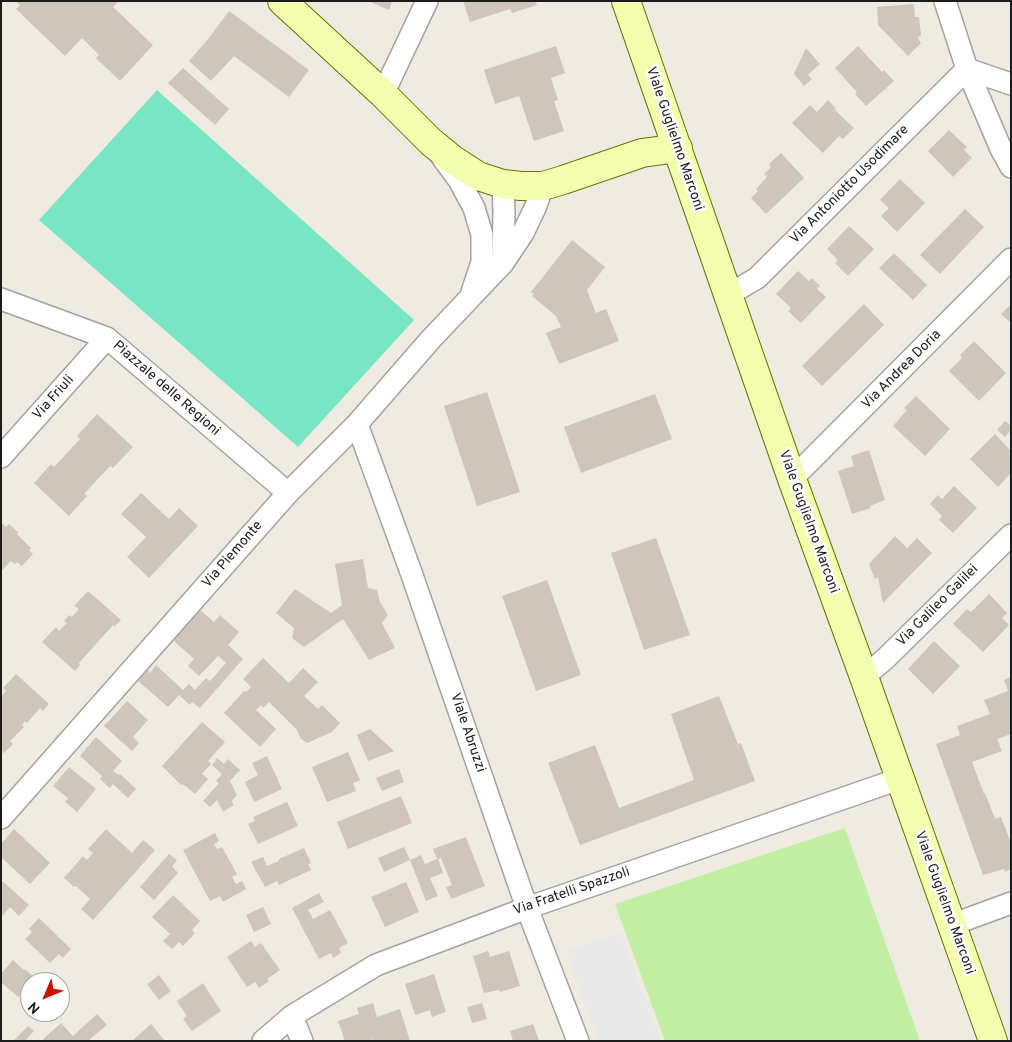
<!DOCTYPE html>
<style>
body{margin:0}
#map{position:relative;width:1012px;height:1042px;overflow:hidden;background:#efebe1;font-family:Overpass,sans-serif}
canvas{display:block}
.frame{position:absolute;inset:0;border:2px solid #1c1c1c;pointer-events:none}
.north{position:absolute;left:20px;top:972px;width:50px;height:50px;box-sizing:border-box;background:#fff;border:1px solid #a4a4a4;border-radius:50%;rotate:225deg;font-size:14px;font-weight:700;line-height:20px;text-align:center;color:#1c1c1c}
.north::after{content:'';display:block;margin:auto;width:18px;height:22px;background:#c91100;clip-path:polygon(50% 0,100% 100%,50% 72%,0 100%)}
</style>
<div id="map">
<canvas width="1012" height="1042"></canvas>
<div class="frame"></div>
<div class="north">N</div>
</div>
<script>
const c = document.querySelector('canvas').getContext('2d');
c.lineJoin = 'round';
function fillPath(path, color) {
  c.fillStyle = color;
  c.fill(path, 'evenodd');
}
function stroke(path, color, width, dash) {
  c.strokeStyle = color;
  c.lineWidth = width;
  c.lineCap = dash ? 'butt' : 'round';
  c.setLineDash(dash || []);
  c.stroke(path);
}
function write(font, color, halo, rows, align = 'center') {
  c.font = font + ' Overpass,sans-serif';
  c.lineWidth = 5;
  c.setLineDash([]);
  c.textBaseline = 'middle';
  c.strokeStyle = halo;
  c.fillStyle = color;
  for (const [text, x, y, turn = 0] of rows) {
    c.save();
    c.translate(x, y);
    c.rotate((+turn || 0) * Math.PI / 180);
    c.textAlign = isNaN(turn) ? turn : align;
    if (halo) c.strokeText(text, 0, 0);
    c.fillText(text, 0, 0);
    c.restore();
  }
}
const grass = new Path2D(`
 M845,828L920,1041H665L615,904Z`);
const pitch = new Path2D(`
 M157,90L414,320L298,447L39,220Z`);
const parking = new Path2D(`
 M621,932L660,1041H598L566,951Z`);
const building = new Path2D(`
 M15,1H119L113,7L153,45L120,81L96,58L99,55L82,38L65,56L16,9L20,5Z
 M368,1H392L389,10Z
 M463,1H535L537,5L512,13L510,9L470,22Z
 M914,4L915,17H919L921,35L918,38L921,43L908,56L878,25L877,7Z
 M229,11L309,70L289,97L234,56L211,81L189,61L209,38Z
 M556,46L565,73L551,78L558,100L554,101L564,131L534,141L519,96L495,104L484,70Z
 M858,46L882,72L884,70L894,81L866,106L855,94L857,92L835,68Z
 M806,48L820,64L808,75L812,79L804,86L794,74Z
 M183,68L229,109L215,125L168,83Z
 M828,100L836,109L835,110L854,128L843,139L839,136L823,153L792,123L810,105L817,112Z
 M949,130L967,147L964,150L972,158L953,177L928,151Z
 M781,153L804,178L766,214L751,198L758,191L756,189L767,177L764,174L771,167L769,164Z
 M900,179L925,203L897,232L881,216L889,208L880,200Z
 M965,209L984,227L940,274L920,255Z
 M849,226L874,249L848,276L835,263L838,260L827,249Z
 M572,240L605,267L587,290L596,313L606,309L619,341L559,364L546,333L561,327L556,316L532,296L534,294L531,292Z
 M894,253L927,285L913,300L879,268Z
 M798,271L809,281L812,278L820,286L817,289L826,297L801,323L788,311L791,308L776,294Z
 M864,304L884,325L822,386L802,366Z
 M1011,304V323L1001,314Z
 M974,341L1006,373L979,401L949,371L962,358L960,355Z
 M487,392L520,492L477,506L444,406Z
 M655,394L672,439L581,473L564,427Z
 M916,396L950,429L925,456L893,426L907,410L904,408Z
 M97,414L133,447L113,468L110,466L84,494L87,496L69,516L34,483L51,464L54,467L80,439L77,436Z
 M1005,421L1011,426V430L1005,437L997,430Z
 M995,434L1011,451V473L998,487L970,459Z
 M869,450L885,500L870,506L871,508L852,514L838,471L854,466L851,456Z
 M954,486L977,508L953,533L939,520L942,516L930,504L938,495L942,499Z
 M141,493L169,519L179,508L198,526L149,578L127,557L146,537L121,514Z
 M1,522L6,527L9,524L18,532L17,534L31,548L29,550L33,554L22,566L17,562L15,564L11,561L1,571Z
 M895,536L907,548L917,538L932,553L883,603L878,577L875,579L869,564Z
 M656,538L690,635L644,650L611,553Z
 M363,559L368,588L377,590L380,602L388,615L382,623L395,648L369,660L343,619L304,647L292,638L294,628L276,613L295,589L331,613L342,605L335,564Z
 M547,580L581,675L536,691L502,596Z
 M88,591L121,620L114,627L113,625L79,663L80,665L75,671L42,642L56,627L59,631L67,623L64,621L69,615L72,617L79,609L74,606Z
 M989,594L1007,613L1002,618L1009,625L983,652L953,624L967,609L971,612Z
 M200,610L214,622L220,615L239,632L228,645L243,659L200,708L192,702L190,705L179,695L168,707L138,681L148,670L150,673L156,665L183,690L189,684L195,690L206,678L210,681L226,663L218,656L199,676L188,666L194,659L173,640Z
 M934,641L960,666L933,694L908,669Z
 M263,658L289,683L303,668L318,682L304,696L318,709L322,705L340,723L332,732L307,743L301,739L297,730L269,702L263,708L261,705L256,710L276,729L260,747L224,713L244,691L246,692L251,687L243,679Z
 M16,674L49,704L43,711L40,708L27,723L25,721L22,725L24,727L10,741L13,744L4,753L1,750V697L6,691L3,688Z
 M1011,677V734L997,739L1002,751L972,762L984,794L985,793L995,819L1001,817L1011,843V869L1005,872L1004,869L983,875L936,744L960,735L957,726L990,714L984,700L1008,691L1004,680Z
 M719,696L738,744L741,743L755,781L580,845L548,763L595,745L619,808L694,780L671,714Z
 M127,701L148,720L133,737L139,743L132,751L104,726Z
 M202,722L225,742L208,761L211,764L202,774L208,779L195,794L183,784L181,785L162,766Z
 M370,729L394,751L368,761L357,735Z
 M96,737L122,761L113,771L119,775L120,774L136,789L128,798L113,784L110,788L100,779L102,776L80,756Z
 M348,752L360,780L353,783L356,791L327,802L312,767Z
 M267,756L282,789L254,802L245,782L258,775L252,763Z
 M217,758L224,764L228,759L240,770L230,781L237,795L232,801L234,805L223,812L217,800L210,807L203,801L219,783L216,781L222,774L212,765L216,761L215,760Z
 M69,767L96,789L77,812L65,802L68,798L53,786Z
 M399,769L404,782L382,791L376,778Z
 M401,796L412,823L348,849L337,822Z
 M287,802L298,826L258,844L248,824L255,821L253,817Z
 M14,829L50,863L30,884L1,857V844Z
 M106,829L132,853L143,840L155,850L93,920L81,909L90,899L76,886L74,887L64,878L83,856L87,860L93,853L88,849Z
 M215,833L219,841L214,844L217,849L222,847L237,874L232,877L236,884L242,881L246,889L223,902L220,896L210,901L183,850Z
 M466,837L485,886L451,899L446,887L452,885L441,858L438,859L443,873L430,878L438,896L426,901L410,860L421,855L425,864L437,859L433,849Z
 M404,847L410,860L384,872L378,858Z
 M304,848L311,863L308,864L311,870L279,885L277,881L265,887L251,862L263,857L267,866L279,861V859Z
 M169,854L177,860L172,866L178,873L154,900L140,887Z
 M1,880L29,905L19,916L10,907L1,917Z
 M406,882L419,912L385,927L371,897Z
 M319,893L324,902L308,910L313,919L330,910L348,943L339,948L341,953L333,958L331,953L319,959L292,908Z
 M173,895L200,921L192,930L195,933L183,946L179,942L172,949L163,941L170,934L152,917Z
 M263,907L271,924L254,932L246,915Z
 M39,918L71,949L63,958L59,954L50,963L25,939L32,932L29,929Z
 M251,941L255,947L261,943L280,970L267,979L269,981L259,988L255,982L247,987L227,957Z
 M488,951L490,957L509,951L520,986L500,992L499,990L484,993L473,956Z
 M13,960L24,970L25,969L35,978L18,997L1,982V974Z
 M434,974L446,1012L432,1017L430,1010L415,1015L405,984Z
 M159,975L171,991L159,1000L147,984Z
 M203,983L221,1011L192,1031L183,1019L187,1016L177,1001Z
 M373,1003L377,1017L400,1009L410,1041H374L373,1039L370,1041H345L338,1021L359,1014L357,1008Z
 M482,1003L487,1019L472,1023L467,1007Z
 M97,1014L107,1025L90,1039L92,1041H44L43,1039L61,1023L73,1036Z
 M151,1024L165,1041H132Z
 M533,1024L539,1041H513L510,1031Z
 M28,1026L34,1031L25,1041H13Z`);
const street = new Path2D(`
 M945,1L967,69L1011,84
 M383,94L427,1
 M442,157L459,180L474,208L482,235V262L472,292
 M503,263L504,212L503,184
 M728,295L757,278L967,69L1001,149L1011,167
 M1,299L107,338L288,493
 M357,424L412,575L527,908L578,1041
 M1,457L107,338
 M792,479L1011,259
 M864,677L885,659L1011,535
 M1,818L288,493L357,424L431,339L503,263L523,233L535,208L543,186
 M951,925L1011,903
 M292,1016L302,1041
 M263,1041L292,1016L376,965L527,908L899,779`);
const secondary = new Path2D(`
 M282,1L383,94L431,142L452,159L478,176L503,184L521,186H543L563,180L642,153L678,148
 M626,1L792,479L864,677L993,1041`);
const streetNames = [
 ["Viale Guglielmo Marconi",674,139,71],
 ["Via Antoniotto Usodimare",850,185,-45],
 ["Via Andrea Doria",902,370,-45],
 ["Piazzale delle Regioni",166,389,41],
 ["Via Friuli",54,398,-48],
 ["Viale Guglielmo Marconi",808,522,70],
 ["Via Piemonte",233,555,-49],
 ["Via Galileo Galilei",938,606,-45],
 ["Viale Abruzzi",467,733,71],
 ["Via Fratelli Spazzoli",572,892,-19],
 ["Viale Guglielmo Marconi",944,903,70]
];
fillPath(grass, '#c1eea2');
fillPath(pitch, '#78e5c4');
fillPath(parking, '#e8e8e8');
fillPath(building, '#cfc5ba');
stroke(street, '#a3a3a3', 24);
stroke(secondary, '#607700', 30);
stroke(street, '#fff', 21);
stroke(secondary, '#f4feaf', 28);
write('14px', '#1c1c1c', '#fff', streetNames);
</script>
